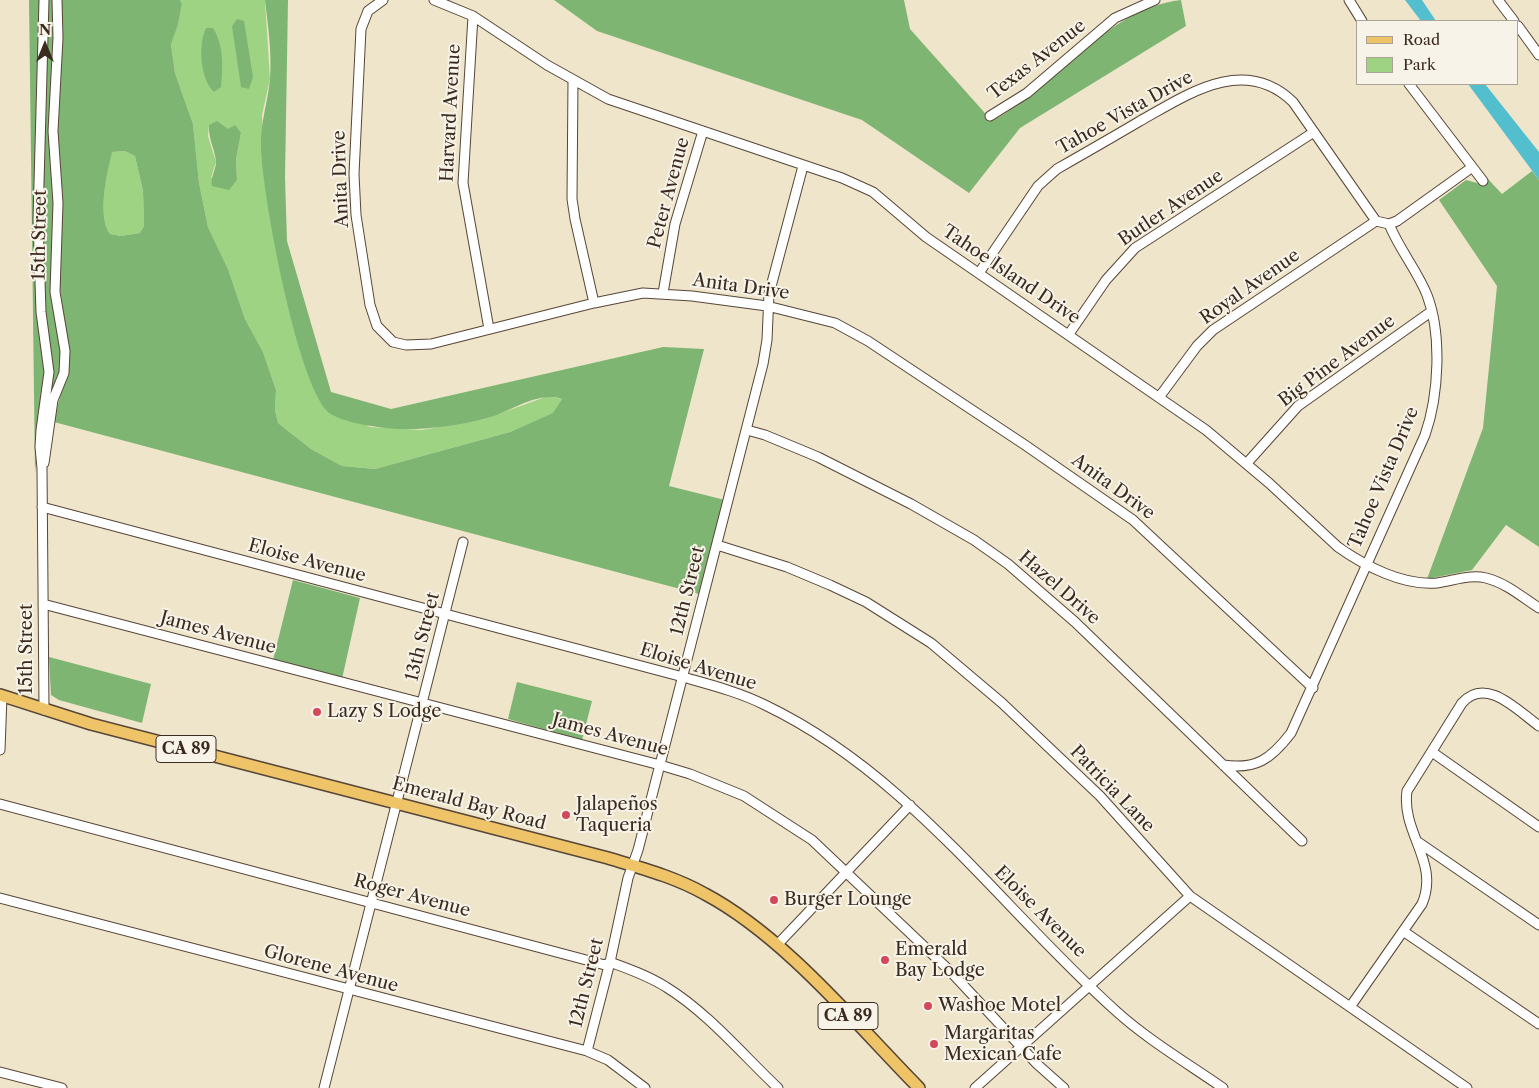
<!DOCTYPE html>
<meta charset="utf-8">
<style>
body{margin:0}
#map{position:relative;width:1539px;height:1088px;overflow:hidden;background:#efe5ca;font-family:"Libre Caslon Text",serif}
canvas{display:block}
.legend{position:absolute;left:1356px;top:20px;width:162px;height:65px;box-sizing:border-box;background:#f7f3e8;border:1px solid #aca397;margin:0;padding:6px 9px;list-style:none;font-size:15px;color:#3b2a1e}
.legend li{display:flex;align-items:center;gap:10px;height:25px}
.legend b{width:25px;border:1px solid #aca397}
.north{position:absolute;left:20px;top:20px;width:50px;height:50px;-webkit-text-stroke:4px #f7f3e8;paint-order:stroke;rotate:0deg;font-size:14px;font-weight:700;line-height:20px;text-align:center;color:#3b2a1e}
.north::after{content:'';display:block;margin:auto;width:18px;height:22px;background:#3b2a1e;clip-path:polygon(50% 0,100% 100%,50% 72%,0 100%)}
</style>
<div id="map">
<canvas width="1539" height="1088"></canvas>
<ul class="legend">
<li><b style="height:6px;background:#efc469"></b>Road</li>
<li><b style="height:14px;background:#9ed384"></b>Park</li>
</ul>
<div class="north">N</div>
</div>
<script>
const c = document.querySelector('canvas').getContext('2d');
c.lineJoin = 'round';
function fillPath(path, color) {
  c.fillStyle = color;
  c.fill(path, 'evenodd');
}
function stroke(path, color, width, dash) {
  c.strokeStyle = color;
  c.lineWidth = width;
  c.lineCap = dash ? 'butt' : 'round';
  c.setLineDash(dash || []);
  c.stroke(path);
}
function write(font, color, halo, rows, align = 'center') {
  c.font = font + ' "Libre Caslon Text",serif';
  c.lineWidth = 4;
  c.setLineDash([]);
  c.textBaseline = 'middle';
  c.strokeStyle = halo;
  c.fillStyle = color;
  for (const [text, x, y, turn = 0] of rows) {
    c.save();
    c.translate(x, y);
    c.rotate((+turn || 0) * Math.PI / 180);
    c.textAlign = isNaN(turn) ? turn : align;
    if (halo) c.strokeText(text, 0, 0);
    c.fillText(text, 0, 0);
    c.restore();
  }
}
const green = new Path2D(`
 M180,0H265L270,79L262,115L265,185L272,225L317,396L370,427L422,430L485,419L548,396L562,399L554,413L510,432L375,469L342,466L311,449L278,423L275,410L276,390L263,352L245,319L228,269L208,227L199,183L193,124L175,73L171,43L178,25L182,4ZM209,125L241,133L236,159L237,180L211,178L216,162L208,136Z
 M125,151L135,156L143,191L144,226L140,233L121,236L110,234C97,216 107,173 111,152Z`);
const forest = new Path2D(`
 M29,0H41L35,228L37,319L45,377L35,473Z
 M48,0H54L55,35L50,136L62,348L60,374L43,435L53,366L45,323L41,207L46,116Z
 M61,0H180L182,4L178,25L171,44L175,73L193,124L199,183L208,227L228,269L245,319L263,352L276,390L275,410L278,423L311,449L342,466L375,469L510,432L553,413L562,399C537,390 508,414 484,419C455,426 426,430 397,429C381,428 341,423 328,412C297,383 262,194 261,147C260,123 268,102 270,79C272,53 268,26 265,0H288L285,178L287,241L331,392L391,409L663,347L704,349L669,486L725,500L699,594L54,422C57,400 68,380 70,358L59,282L63,201L58,132L59,77L63,45ZM125,151L135,156L143,191L144,226L140,233L121,236L110,234C97,216 107,173 112,152Z
 M554,0H904L910,29L992,121C1058,87 1104,9 1181,0L1186,26L1020,128L969,193L862,120L597,31Z
 M237,19L244,21L253,77L249,89L241,87L232,26Z
 M206,28H213C224,45 223,68 221,87L214,92C200,79 198,44 206,28Z
 M217,121L228,129L235,125L241,133L236,159L237,180L229,190L212,186C210,177 216,170 216,162C215,149 208,139 209,125Z
 M1532,171L1539,180V547L1506,525L1472,570L1427,579L1483,428L1497,286L1439,200L1466,180L1481,184L1488,179L1502,194Z
 M293,580L360,598L342,679L273,660Z
 M49,657L151,684L142,723L59,700L51,695Z
 M517,682L592,701L582,740L508,719Z`);
const water = new Path2D(`
 M1405,0H1422L1436,21H1421Z
 M1468,84H1485L1539,152V180Z`);
const minor = new Path2D(`
 M383,0L368,11L361,29L354,174L356,215L370,305L377,326L393,342L406,345L431,344L594,303L643,293L692,296L767,306L835,323L868,341L1025,445L1133,520L1313,688
 M434,0L473,16L547,65L608,99L842,178L873,192L926,237L1206,430L1269,483L1338,547C1365,566 1403,586 1437,583C1453,581 1469,574 1486,578C1506,583 1522,597 1539,608
 M1349,0L1362,21
 M1498,0L1514,21
 M473,16L463,183L489,329
 M1518,26L1539,55
 M573,81L572,199L575,219L594,303
 M1409,84L1483,181
 M990,116L1027,93L1115,18L1155,0
 M1389,224L1397,221L1471,168
 M979,273L1038,186L1057,169C1085,153 1113,137 1140,121C1188,94 1244,55 1293,102L1376,221L1389,224C1399,249 1417,270 1427,295C1442,334 1439,395 1425,435L1291,733C1271,759 1256,770 1223,765
 M663,293L675,224L703,131
 M1069,334L1106,280L1135,248L1314,132
 M1160,396L1197,346L1213,330L1376,221
 M747,430L765,435L818,457L911,504L974,540L1008,564L1075,622L1302,841
 M44,463L53,400L64,373L65,351L55,292L58,203L53,131L58,38L57,0
 M1247,463L1298,406L1432,311
 M42,507L683,677C711,685 739,692 765,705C909,774 1000,907 1116,1011C1148,1040 1187,1063 1223,1088
 M717,545L787,567L830,585L866,602L931,643L1002,703L1100,796L1190,896L1467,1088
 M43,604L660,765L690,774L744,796L812,840L950,971L1037,1064L1064,1088
 M44,710L42,468L40,447L41,430L49,372L41,312L38,220L44,0
 M0,750L2,696
 M1432,752L1539,827
 M0,804L605,965L610,962C629,969 649,976 666,987C707,1012 743,1055 778,1088
 M1418,842L1539,925
 M0,898L587,1051L608,1060L645,1088
 M1403,931L1539,1024
 M777,945L910,805
 M1350,1007L1422,904C1440,862 1401,833 1407,791L1462,703C1486,676 1517,710 1539,726
 M587,1051L610,962L628,878L638,850L763,364L767,340L769,294L803,166
 M0,1072L62,1088
 M324,1088L463,542
 M975,1088L1190,896`);
const major = new Path2D(`
 M0,695L91,724L608,858C641,868 675,877 705,894C784,936 856,1024 919,1088`);
const markers = [
 [317,712,5,"#d1495b"],
 [566,815,5,"#d1495b"],
 [774,900,5,"#d1495b"],
 [885,960,5,"#d1495b"],
 [928,1006,5,"#d1495b"],
 [934,1044,5,"#d1495b"]
];
const shields = [
 [186,749,60],
 [848,1016,60]
];
const shieldNames = [
 ["CA 89",186,749],
 ["CA 89",848,1016]
];
const streetNames = [
 ["Texas Avenue",1037,60,-38],
 ["Harvard Avenue",451,113,-87],
 ["Tahoe Vista Drive",1125,113,-29],
 ["Anita Drive",341,179,-92],
 ["Peter Avenue",669,193,-75],
 ["Butler Avenue",1171,208,-34],
 ["15th Street",40,235,-89],
 ["Tahoe Island Drive",1011,275,34],
 ["Anita Drive",741,287,8],
 ["Royal Avenue",1250,287,-35],
 ["Big Pine Avenue",1337,361,-37],
 ["Tahoe Vista Drive",1384,478,-67],
 ["Anita Drive",1113,487,36],
 ["Eloise Avenue",307,561,15],
 ["Hazel Drive",1059,588,41],
 ["12th Street",688,591,-76],
 ["James Avenue",218,633,15],
 ["13th Street",423,637,-76],
 ["15th Street",27,649,-90],
 ["Eloise Avenue",698,667,17],
 ["James Avenue",610,735,15],
 ["Patricia Lane",1112,789,46],
 ["Emerald Bay Road",469,804,15],
 ["Roger Avenue",412,896,15],
 ["Eloise Avenue",1040,912,45],
 ["Glorene Avenue",331,969,15],
 ["12th Street",587,983,-76]
];
const poiNames = [
 ["Lazy S Lodge",327,712],
 ["Jalapeños",576,805],
 ["Taqueria",576,826],
 ["Burger Lounge",784,900],
 ["Emerald",895,950],
 ["Bay Lodge",895,971],
 ["Washoe Motel",938,1006],
 ["Margaritas",944,1034],
 ["Mexican Cafe",944,1055]
];
fillPath(green, '#9ed384');
fillPath(forest, '#7eb572');
fillPath(water, '#53bfce');
stroke(minor, '#564638', 11);
stroke(major, '#564638', 14);
stroke(minor, '#fff', 9);
stroke(major, '#efc469', 11);
for (const [x, y, r, color] of markers) {
  const dot = new Path2D();
  dot.arc(x, y, r, 0, 2 * Math.PI);
  c.fillStyle = color;
  c.fill(dot);
  stroke(dot, '#f7f3e8', 2);
}
for (const [x, y, w] of shields) {
  const box = new Path2D();
  box.roundRect(x - w / 2, y - 13.5, w, 27, 4);
  c.fillStyle = '#f7f3e8';
  c.fill(box);
  stroke(box, '#3b2a1e', 1);
}
write('bold 16px', '#3b2a1e', null, shieldNames);
write('18px', '#3b2a1e', '#f7f3e8', streetNames);
write('18px', '#3b2a1e', '#f7f3e8', poiNames, 'left');
</script>
